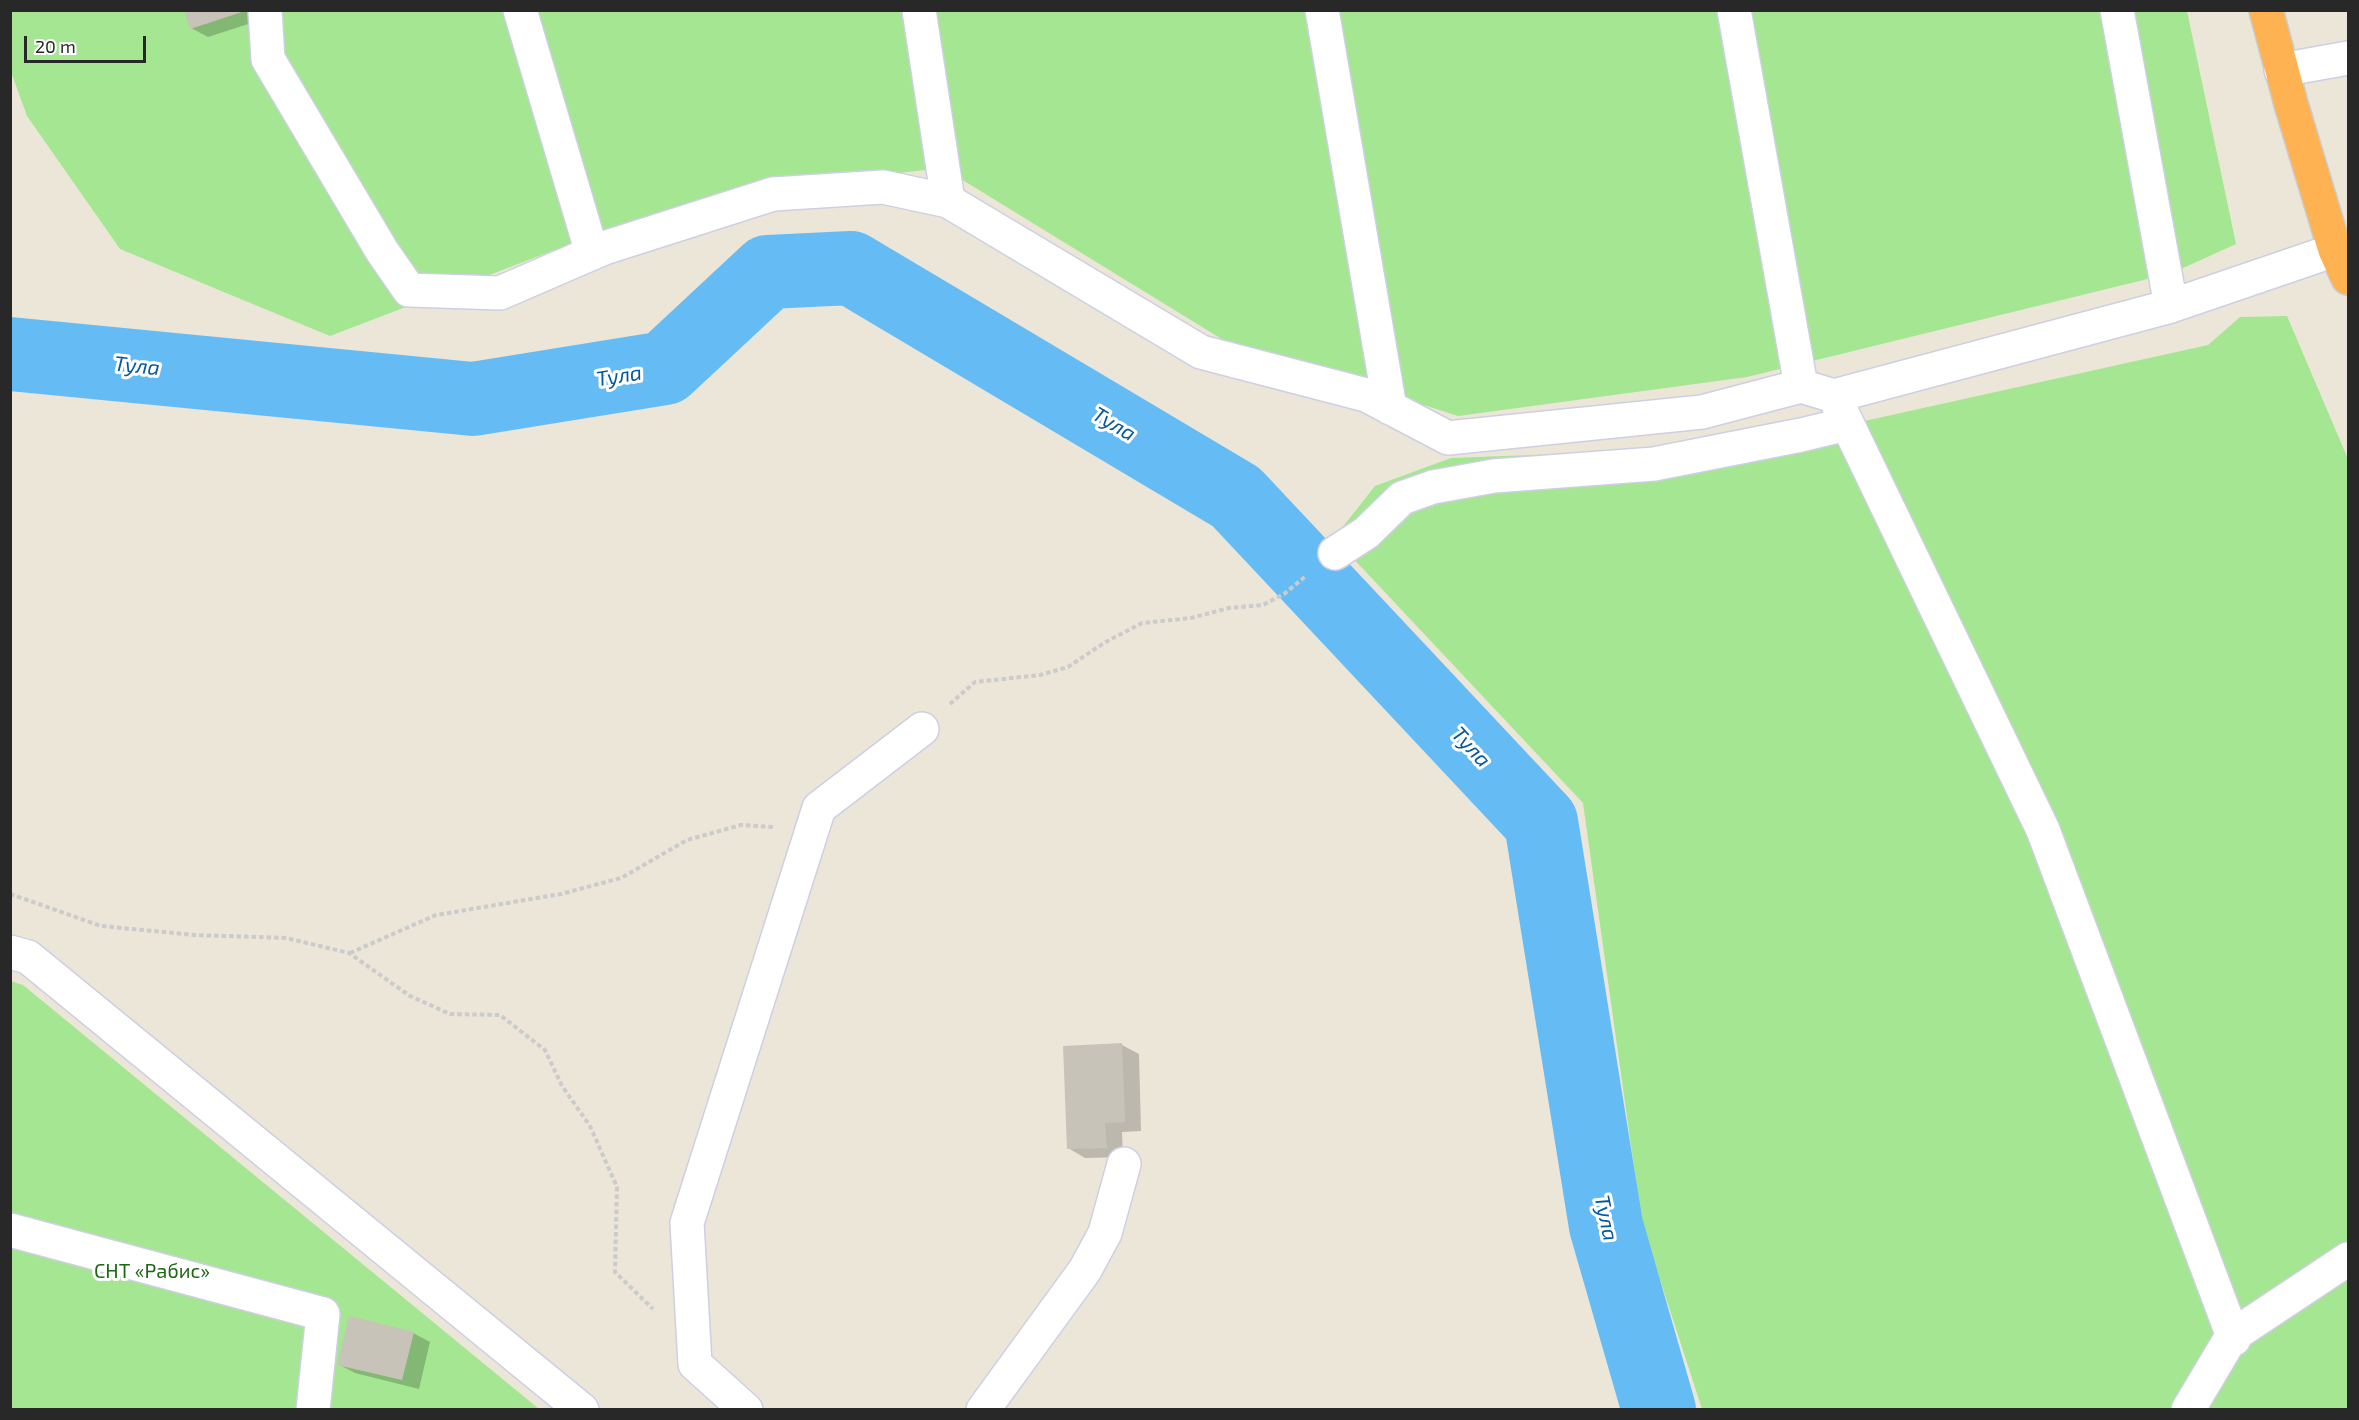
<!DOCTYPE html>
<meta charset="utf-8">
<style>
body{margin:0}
#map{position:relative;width:2359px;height:1420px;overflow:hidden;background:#ece6d9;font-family:"Exo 2",sans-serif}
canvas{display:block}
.frame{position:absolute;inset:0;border:12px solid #282828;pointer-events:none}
.scale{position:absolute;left:24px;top:36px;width:122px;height:27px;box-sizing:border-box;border:3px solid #282828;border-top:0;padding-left:8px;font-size:18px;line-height:21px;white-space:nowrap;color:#282828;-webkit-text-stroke:4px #fff;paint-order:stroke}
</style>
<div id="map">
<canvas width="2359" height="1420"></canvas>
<div class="frame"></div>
<div class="scale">20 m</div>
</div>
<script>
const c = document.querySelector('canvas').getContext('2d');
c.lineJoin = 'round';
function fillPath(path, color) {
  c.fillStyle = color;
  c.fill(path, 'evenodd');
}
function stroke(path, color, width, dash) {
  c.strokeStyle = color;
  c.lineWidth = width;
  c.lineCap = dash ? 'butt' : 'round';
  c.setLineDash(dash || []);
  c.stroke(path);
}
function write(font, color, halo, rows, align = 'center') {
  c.font = font + ' "Exo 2",sans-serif';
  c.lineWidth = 6;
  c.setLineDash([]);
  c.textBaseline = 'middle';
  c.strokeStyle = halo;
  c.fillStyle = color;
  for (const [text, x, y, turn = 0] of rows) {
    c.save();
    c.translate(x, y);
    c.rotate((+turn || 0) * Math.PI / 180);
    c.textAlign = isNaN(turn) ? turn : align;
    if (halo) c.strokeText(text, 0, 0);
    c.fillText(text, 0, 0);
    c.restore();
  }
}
const green = new Path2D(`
 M11,10L2187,11L2236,244L2172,273L1747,377L1458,416L1225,341L943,168L763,188L578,241L330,336L120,249L27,116L11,72Z
 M2287,316L2348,459V1409H1702L1642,1224L1583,803L1334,538L1375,486L1451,458L1747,447L2208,345L2240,317Z
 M10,981L23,985L539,1409H11Z`);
const shadow = new Path2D(`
 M186,10H274L276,15L208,37L191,28Z
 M1122,1045L1139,1054L1141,1131L1122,1132L1123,1157L1085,1158L1068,1148Z
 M413,1333L430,1342L419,1389L355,1373L338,1364Z`);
const river = new Path2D(`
 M10,354L473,399L665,368L768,272L851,268L1236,497L1541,822L1606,1226L1659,1410`);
const building = new Path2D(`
 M184,10H245V11L190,29Z
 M1122,1043L1125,1122L1105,1123L1107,1148L1067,1149L1063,1046Z
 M349,1316L414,1332L402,1380L337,1365Z`);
const path = new Path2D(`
 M950,704L975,682L1040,675L1068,667L1104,643L1142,623L1191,618L1229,608L1263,605L1284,594L1306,576
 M10,894L101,926L195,935L286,938L349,953L410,996L450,1014L500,1015L545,1050L562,1086L590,1126L617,1187L615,1272L653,1309
 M350,953L436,915L561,894L621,878L687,840L741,825L774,827`);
const minor = new Path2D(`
 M265,10L268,59L382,251L409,290L500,293L604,248L773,194L883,187L948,201L1201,352L1366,395L1448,438L1702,412L1801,386L1834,396L2171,306L2335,250
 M520,10L592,253
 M919,10L948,201
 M1322,10L1390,408
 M1734,10L1801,386
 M2117,10L2171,306
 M2281,70L2348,58
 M1834,396L2043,830L2234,1339
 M1335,553L1366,533L1402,498L1433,487L1494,476L1654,464L1801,435L1847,424
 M10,952L28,957L582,1410
 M10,1230L323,1314L313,1410
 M746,1410L695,1364L687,1223L819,808L922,729
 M983,1410L1085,1270L1105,1233L1124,1164
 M2188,1410L2232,1336L2348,1259`);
const highway = new Path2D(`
 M2266,10L2291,104L2335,250L2348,278`);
const parkNames = [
 ["СНТ «Рабис»",152,1271]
];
const waterNames = [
 ["Тула",137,366,6],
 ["Тула",619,376,-9],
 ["Тула",1114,424,31],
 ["Тула",1471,747,47],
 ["Тула",1606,1218,78]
];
fillPath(green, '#a4e691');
fillPath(shadow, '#0003');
stroke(river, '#65bcf5', 74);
fillPath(building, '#c7c3b9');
stroke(minor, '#cecfe3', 36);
stroke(highway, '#cbcbcb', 36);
stroke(path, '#cbcbcb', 4, [4.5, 3]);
stroke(minor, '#fff', 33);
stroke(highway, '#ffb251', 33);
write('20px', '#1c6815', '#fff', parkNames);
write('italic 21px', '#06579f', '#fff', waterNames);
</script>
